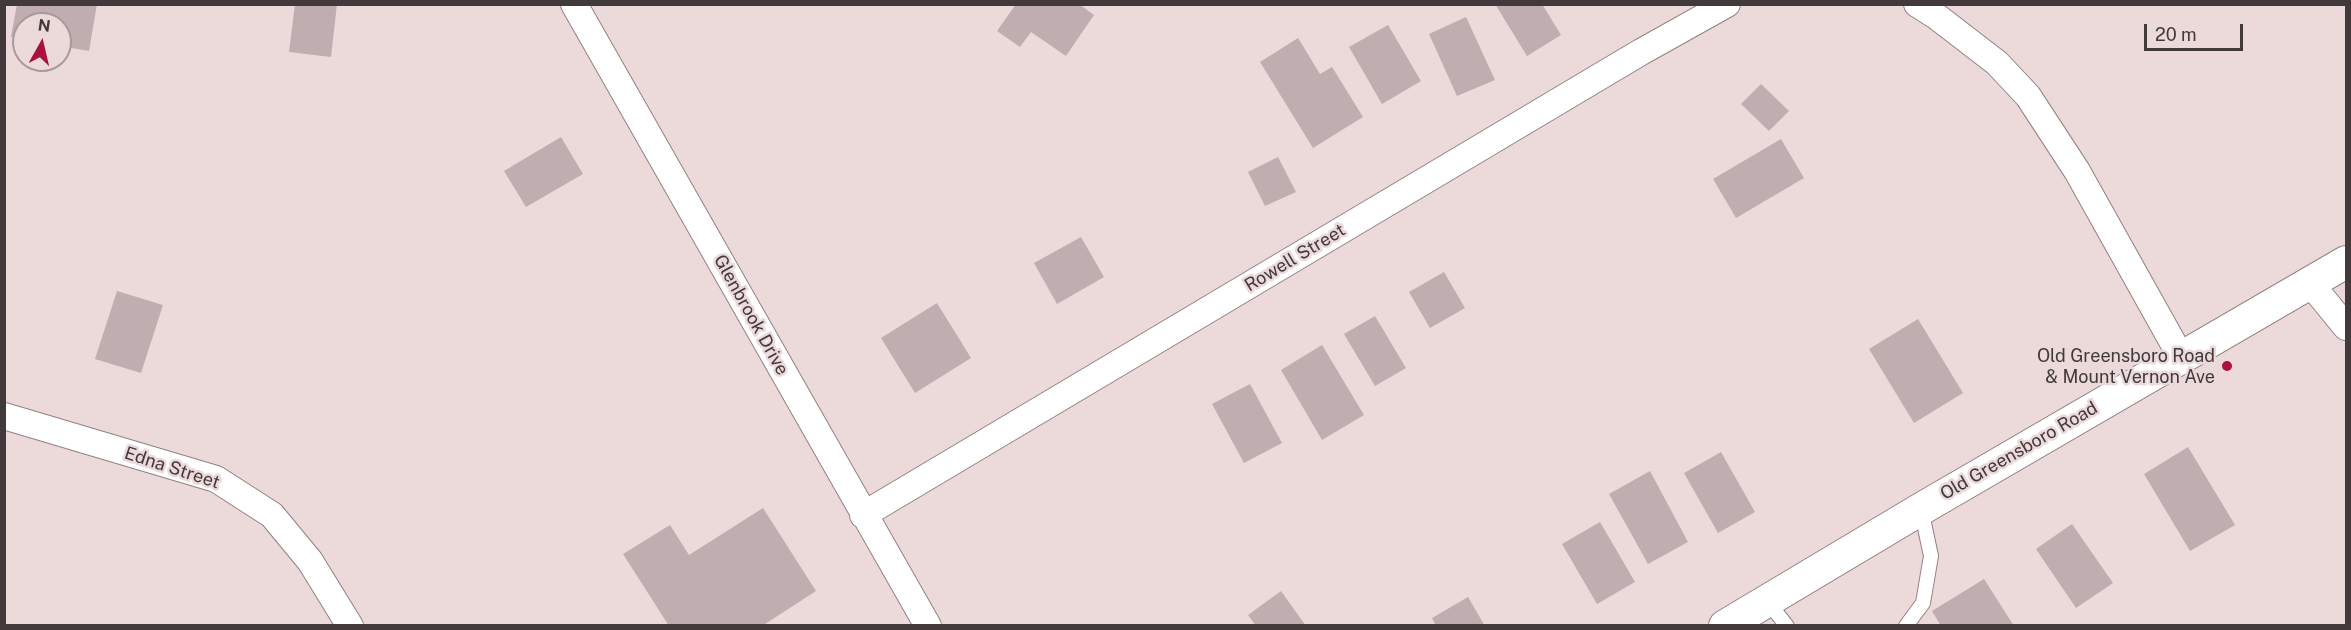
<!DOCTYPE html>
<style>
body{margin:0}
#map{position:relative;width:2351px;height:630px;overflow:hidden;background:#ecd9da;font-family:"Public Sans",sans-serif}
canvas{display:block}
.frame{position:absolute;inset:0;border:6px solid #41393a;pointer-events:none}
.north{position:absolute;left:12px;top:12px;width:60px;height:60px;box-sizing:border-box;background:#ecd9da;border:2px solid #a8999a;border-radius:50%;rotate:8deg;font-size:16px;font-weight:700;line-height:24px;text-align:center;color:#41393a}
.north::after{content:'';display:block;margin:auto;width:21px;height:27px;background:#a9123e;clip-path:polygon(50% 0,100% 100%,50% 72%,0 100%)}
.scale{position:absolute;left:2144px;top:24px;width:99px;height:27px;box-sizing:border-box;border:3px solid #41393a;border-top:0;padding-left:8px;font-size:18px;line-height:21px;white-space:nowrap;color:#41393a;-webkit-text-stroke:4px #ecd9da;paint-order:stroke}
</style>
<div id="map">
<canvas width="2351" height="630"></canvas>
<div class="frame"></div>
<div class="north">N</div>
<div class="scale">20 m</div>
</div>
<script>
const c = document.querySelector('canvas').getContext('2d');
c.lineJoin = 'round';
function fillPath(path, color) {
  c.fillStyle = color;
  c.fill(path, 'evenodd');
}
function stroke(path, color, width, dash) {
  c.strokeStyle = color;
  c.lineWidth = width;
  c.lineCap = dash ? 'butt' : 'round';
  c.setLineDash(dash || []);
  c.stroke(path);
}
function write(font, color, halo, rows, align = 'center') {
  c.font = font + ' "Public Sans",sans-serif';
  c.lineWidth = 5;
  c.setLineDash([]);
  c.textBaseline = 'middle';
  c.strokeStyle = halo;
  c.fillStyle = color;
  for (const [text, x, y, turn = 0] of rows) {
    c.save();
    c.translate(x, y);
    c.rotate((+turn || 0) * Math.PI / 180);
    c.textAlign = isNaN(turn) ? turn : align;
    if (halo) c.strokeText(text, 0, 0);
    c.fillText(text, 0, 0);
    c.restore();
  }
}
const building = new Path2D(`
 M17,4H97L89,51L60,46V24H24V40L11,37Z
 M295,4H337L331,57L289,52Z
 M1016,4H1079L1094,15L1066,56L1031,32L1020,47L997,31Z
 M1495,4H1542L1561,35L1527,56Z
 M1466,17L1495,80L1457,96L1429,34Z
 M1388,25L1421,81L1382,104L1349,47Z
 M1298,38L1320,74L1332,67L1363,117L1313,148L1260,62Z
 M1761,84L1789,111L1769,131L1741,104Z
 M561,137L583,174L526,207L504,171Z
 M1781,139L1804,178L1736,218L1713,179Z
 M1278,157L1296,192L1265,206L1248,172Z
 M1081,237L1104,277L1057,304L1034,263Z
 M1444,272L1465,308L1430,328L1409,292Z
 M117,291L163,305L141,373L95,359Z
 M937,303L971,358L915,393L881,338Z
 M1375,316L1406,368L1375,386L1344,334Z
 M1918,319L1963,393L1914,423L1869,349Z
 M1322,345L1364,415L1322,440L1281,370Z
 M1250,384L1282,443L1244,463L1212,404Z
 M2188,447L2235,525L2190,551L2144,474Z
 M1721,452L1755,512L1718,533L1684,473Z
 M1650,471L1688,542L1648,564L1609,494Z
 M763,508L816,591L762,626H669L623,554L670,525L689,555Z
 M1600,522L1635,582L1597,604L1562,544Z
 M2072,524L2113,583L2076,608L2036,549Z
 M1984,579L2014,626H1941L1932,611Z
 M1281,591L1306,626H1256L1248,615Z
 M1468,597L1485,626H1436L1432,618Z`);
const service = new Path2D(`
 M1767,601L1787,626
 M1906,626L1923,603L1931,556L1921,509`);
const minor = new Path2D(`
 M574,4L928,626
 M1917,4L1936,16L1997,63L2028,96L2077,171L2181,357
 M2310,283L2346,327
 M4,416L216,479L272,515L310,561L350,626
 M863,515L1641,52L1727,4`);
const tertiary = new Path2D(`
 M1725,626L1921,509L2346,262`);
const markers = [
 [2227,366,6,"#a9123e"]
];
const streetNames = [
 ["Rowell Street",1295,258,-31],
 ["Glenbrook Drive",751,315,61],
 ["Old Greensboro Road",2019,451,-30],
 ["Edna Street",172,468,18]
];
const poiNames = [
 ["Old Greensboro Road",2215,356],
 ["& Mount Vernon Ave",2215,377]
];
fillPath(building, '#c0adaf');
stroke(service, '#938182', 16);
stroke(minor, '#938182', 28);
stroke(tertiary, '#938182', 34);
stroke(service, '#fff', 14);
stroke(minor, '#fff', 26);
stroke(tertiary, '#fff', 32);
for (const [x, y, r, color] of markers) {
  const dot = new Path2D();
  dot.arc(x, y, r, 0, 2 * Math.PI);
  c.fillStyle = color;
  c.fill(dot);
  stroke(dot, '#ecd9da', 2);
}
write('18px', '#41393a', '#ecd9da', streetNames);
write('18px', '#41393a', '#ecd9da', poiNames, 'right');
</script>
